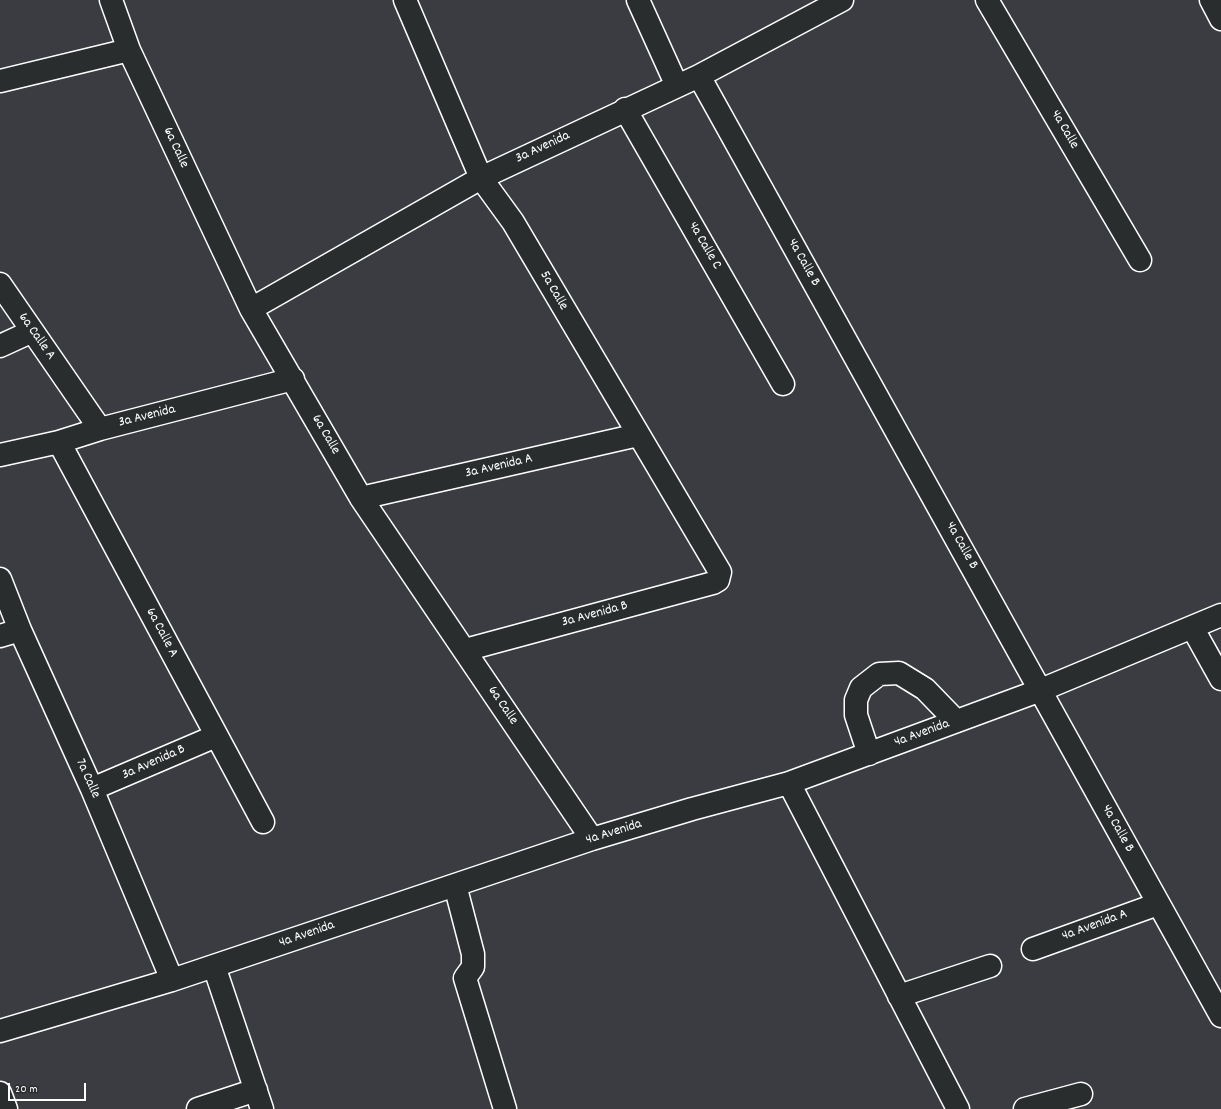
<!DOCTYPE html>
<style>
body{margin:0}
#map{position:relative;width:1221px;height:1109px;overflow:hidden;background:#3a3c42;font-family:Dekko,sans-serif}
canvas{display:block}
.scale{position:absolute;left:8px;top:1083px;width:78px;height:18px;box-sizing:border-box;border:2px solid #fff;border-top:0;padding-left:5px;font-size:12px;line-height:14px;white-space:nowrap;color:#fff;-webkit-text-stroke:3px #2a2d2e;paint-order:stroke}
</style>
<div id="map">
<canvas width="1221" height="1109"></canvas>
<div class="scale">20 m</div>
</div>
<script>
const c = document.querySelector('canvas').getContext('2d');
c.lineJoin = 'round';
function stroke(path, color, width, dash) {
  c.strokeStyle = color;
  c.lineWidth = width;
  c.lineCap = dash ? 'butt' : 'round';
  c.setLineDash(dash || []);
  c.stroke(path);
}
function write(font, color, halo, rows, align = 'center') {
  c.font = font + ' Dekko,sans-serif';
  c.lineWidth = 4;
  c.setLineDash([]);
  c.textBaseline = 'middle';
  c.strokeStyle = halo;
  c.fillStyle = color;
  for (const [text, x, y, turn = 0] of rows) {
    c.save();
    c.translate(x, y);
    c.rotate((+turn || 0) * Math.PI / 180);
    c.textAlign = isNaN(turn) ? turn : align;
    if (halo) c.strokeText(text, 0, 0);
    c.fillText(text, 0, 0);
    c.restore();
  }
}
const minor = new Path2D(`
 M111,0L129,50L251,309L361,498L592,839
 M405,0L481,178L513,222L720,572L718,580L713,583L465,650
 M638,0L677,86
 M987,0L1140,260
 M1211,0L1221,19
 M699,76L1221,1016
 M0,81L129,50
 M625,109L783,384
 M0,284L100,429
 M251,309L481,178L699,76L842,0
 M0,346L24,335
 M59,442L263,822
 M0,455L59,442L100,429L293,379
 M361,498L638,435
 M0,579L20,630L92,789L172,980
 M1192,627L1221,679
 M0,636L20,630
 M869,754L856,715V700L861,688L879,674L899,673L925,689L956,721
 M789,783L958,1109
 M92,789L216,736
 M455,885L473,954V967L465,978L505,1109
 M1033,949L1158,904
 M214,966L262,1109
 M899,996L990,966
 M0,1031L172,980L592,839L692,809L789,783L1041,690L1221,615
 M0,1093L6,1109
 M198,1109L256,1090
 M1025,1109L1081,1094`);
const streetNames = [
 ["4a Calle",1064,130,60],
 ["6a Calle",175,148,65],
 ["3a Avenida",543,148,-25],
 ["4a Calle C",704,246,60],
 ["4a Calle B",803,263,61],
 ["5a Calle",553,291,60],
 ["6a Calle A",36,337,55],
 ["3a Avenida",147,417,-14],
 ["6a Calle",325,435,60],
 ["3a Avenida A",499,467,-13],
 ["4a Calle B",961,546,61],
 ["3a Avenida B",595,615,-15],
 ["6a Calle A",161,633,62],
 ["6a Calle",502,706,56],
 ["4a Avenida",922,734,-20],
 ["3a Avenida B",154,763,-24],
 ["7a Calle",87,779,66],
 ["4a Calle B",1117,829,61],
 ["4a Avenida",614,833,-17],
 ["4a Avenida A",1095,926,-20],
 ["4a Avenida",307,935,-19]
];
stroke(minor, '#fff', 25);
stroke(minor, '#2a2d2e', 22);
write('14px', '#fff', '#2a2d2e', streetNames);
</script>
